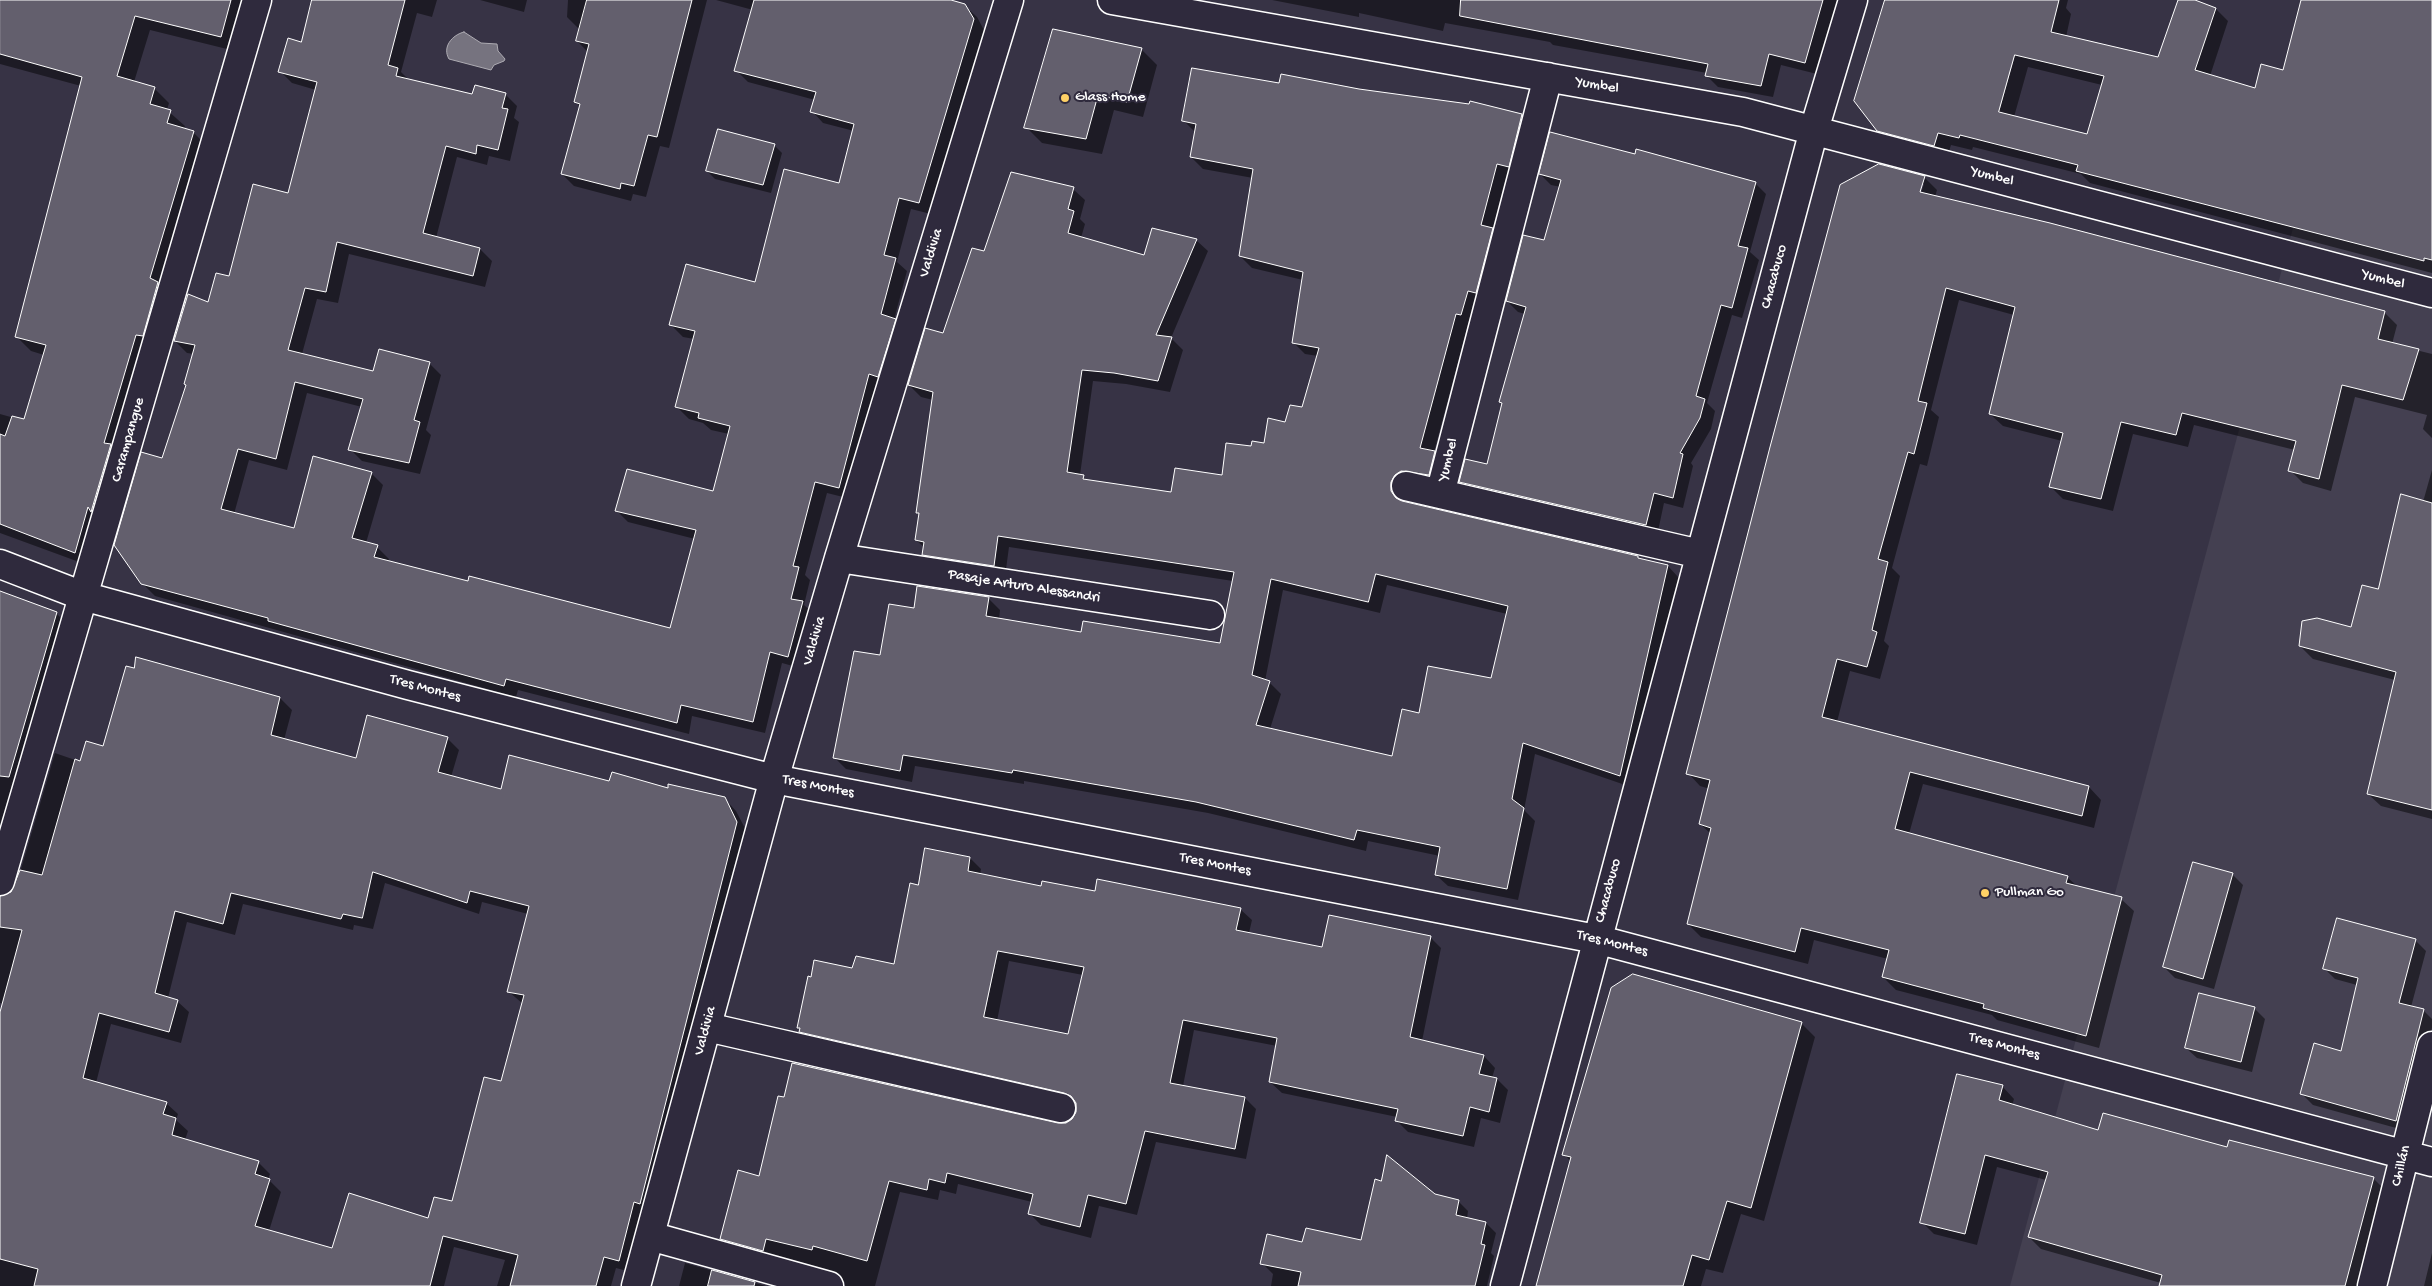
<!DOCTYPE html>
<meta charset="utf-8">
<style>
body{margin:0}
canvas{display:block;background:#373345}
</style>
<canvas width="2432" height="1286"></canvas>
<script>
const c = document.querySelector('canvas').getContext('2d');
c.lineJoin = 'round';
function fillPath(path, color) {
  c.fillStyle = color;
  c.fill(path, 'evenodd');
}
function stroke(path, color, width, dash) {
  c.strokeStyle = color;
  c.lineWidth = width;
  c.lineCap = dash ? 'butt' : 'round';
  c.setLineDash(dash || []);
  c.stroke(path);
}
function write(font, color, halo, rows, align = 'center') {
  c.font = font + ' "Gochi Hand",sans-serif';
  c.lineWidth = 4;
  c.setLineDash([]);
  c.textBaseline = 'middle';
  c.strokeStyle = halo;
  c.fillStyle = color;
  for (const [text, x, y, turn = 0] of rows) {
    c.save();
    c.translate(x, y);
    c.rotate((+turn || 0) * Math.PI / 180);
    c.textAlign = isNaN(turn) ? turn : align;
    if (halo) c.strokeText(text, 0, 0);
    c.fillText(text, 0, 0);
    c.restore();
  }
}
const built = new Path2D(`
 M2354,0H2432V1286H2010Z`);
const water = new Path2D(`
 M464,32L481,43L497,44L498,51L505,59L504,61L494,65L491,70L449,59C442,47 452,35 464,32Z`);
const shadow = new Path2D(`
 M0,0H250L235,51L150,30L134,82L155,89L169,103L167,110L185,126L184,129L193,132L208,147L90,566L0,533V414L25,421L44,355L31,351L16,336L81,86L0,64Z
 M314,0H437L432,17L417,13L401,72L409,80L473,95L505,94L517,106L514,118L519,122L510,161L489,156L487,165L457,157L436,238L480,249L492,261L485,287L349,254L338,303L317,299L302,354L374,373L429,363L441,375L426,430L431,435L420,474L362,461L350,449L362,407L307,393L287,470L249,460L234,514L295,530L371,473L383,485L366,543L377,547L389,559L388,562L671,630L695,539L628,522L616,510L714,493L729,434L711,430L703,423L689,419L677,407L694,339L683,337L671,325L755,284L840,184L854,131L823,123L812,111L815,100L748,82L736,70L753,10L716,0H946L964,5L977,17L985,32L931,214L911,209L897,262L907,271L894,320L907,332L851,499L827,493L805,575L810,580L804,605L814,614L800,668L782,663L765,733L692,716L689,734L518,690L516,697L155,596L142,583L163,460L187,386L194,354L187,353L175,341L230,278L289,194L316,90L292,83L280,71L302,43Z
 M480,0H527L524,12Z
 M568,0H707L669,148L660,146L646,197L633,194L631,201L574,186L562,174L580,107L576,102L588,52L577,41L579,29L567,17Z
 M1272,0H1838L1817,74L1781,65L1773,97L1718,87L1706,75L1707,73L1553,45L1550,42L1445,23L1443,31L1359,13V17Z
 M1886,0H2068L2066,8L2071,14L2066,37L2159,58L2179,0H2191L2216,9L2228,21L2210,76L2256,90L2284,71L2303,0H2432V273L2090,183L2081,174L1973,147L1972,150L1951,145L1947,158L1891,143L1878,130ZM2028,67L2102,85L2088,135L2014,117Z
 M1141,49L1157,65L1143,117L1114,110L1102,154L1042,143L1026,127Z
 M1280,84L1359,90L1522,115L1533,127L1473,326L1468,325L1434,452L1446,464L1440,486L1402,495V502L1638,557L1641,560L1668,566L1679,578L1631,787L1535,754L1524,810L1535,821L1518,900L1448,886L1436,875L1440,856L1368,841L1366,851L1208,813L1024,781V784L915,766L912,782L846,769L835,758L881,656L915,609L988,598L1000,610L999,620L1082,633L1221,645L1233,581L1009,547L1005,577L935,566L924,555L925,548L916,540L920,515L918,512L933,400L921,397L909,385L944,335L985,252L1073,189L1085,200L1080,219L1085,224L1081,238L1145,257L1196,240L1208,251L1171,338L1183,350L1170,392L1126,384L1093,381L1080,475L1088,481L1172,493L1223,476L1252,447L1265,444L1303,408L1318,356L1305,354L1293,342L1303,280L1252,268L1240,256L1253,178L1203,169L1191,157L1196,133L1184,121ZM1387,585L1507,614L1492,679L1420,714L1393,757L1270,729L1281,694L1269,682L1265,681L1283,590L1380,613Z
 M774,145L782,153L771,193L715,179L707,171Z
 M1879,165L1924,177L1937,190L1935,197L2050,225L2384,312L2397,325L2392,344L2432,354V438L2423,429L2427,415L2355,397L2331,491L2303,483L2290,470L2295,450L2194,425L2188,447L2133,434L2113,511L2063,499L2050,486L2062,441L2003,426L1990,414L2014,315L1959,300L1931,410L1939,417L1927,466L1920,464L1892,568L1900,576L1884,641L1889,646L1880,679L1850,671L1837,722L2089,787L2101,800L2094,828L1923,784L1909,834L2067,877L2078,887L2121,899L2134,911L2099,1048L1997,1020L1992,1015L1896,990L1883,977L1888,959L1814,940L1808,964L1701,937L1688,924L1711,834L1700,824L1710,789L1700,786L1688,773L1771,447L1841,186ZM1921,184H1924L1919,199L1917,198Z
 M1540,174L1755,183L1766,194L1750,252L1759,260L1742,318L1732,315L1707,403L1715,411L1711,429L1691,463L1693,466L1683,508L1664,503L1657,536L1471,493L1461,482L1488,466L1525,314L1518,312L1507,301L1545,242L1561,187L1551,185Z
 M2432,470V819L2381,806L2368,794L2395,680L2313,659L2300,646L2352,629L2379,591L2423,502Z
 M0,592L56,613L68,625L0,876Z
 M280,698L292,710L284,740L357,759L447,738L459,750L451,777L502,790L610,782L724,798L736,811L748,834L631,1272L616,1268L611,1286H497L505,1260L454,1247L444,1286H0V1017L4,1004L0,1003V897L12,893L16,886L55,753L81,762L104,748ZM385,883L479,914L482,902L528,914L508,991L523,1004L502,1082L453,1202L429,1219L333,1249L269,1231L281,1192L268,1179L270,1174L258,1162L185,1140L188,1131L176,1120L178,1114L166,1103L96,1083L111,1024L181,1043L189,1012L177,1001L168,998L187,922L235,935L243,904L353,930L354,925L373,929Z
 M970,858L981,869L980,875L1042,888L1240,909L1252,920L1249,933L1323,948L1430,937L1441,948L1422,1041L1484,1056L1495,1068L1492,1078L1497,1079L1508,1090L1500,1123L1481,1118L1474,1147L1408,1132L1396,1120L1397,1117L1282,1093L1270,1082L1277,1046L1194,1030L1183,1086L1245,1098L1256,1109L1246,1159L1156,1142L1137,1215L1099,1206L1091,1238L1041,1225L1030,1214L1032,1202L958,1184L956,1194L940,1190L938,1200L900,1192L875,1286H845V1282L733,1250L721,1239L760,1177L1066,1124L1073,1120L1077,1112V1104L812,1043L798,1027L853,970L895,965L919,887ZM1009,961L1083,975L1069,1035L997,1021Z
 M2232,874L2243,885L2214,989L2175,978L2164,967Z
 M2415,940L2426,951L2411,1007L2423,1010L2432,1019V1028L2407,1131L2313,1105L2302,1094L2342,1052L2357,985L2335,979L2324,968Z
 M2254,1008L2265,1019L2252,1072L2197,1058L2186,1048Z
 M1801,1023L1815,1037L1764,1221L1741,1214L1723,1273L1706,1269L1701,1286H1537L1571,1162L1564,1154Z
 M2002,1086L2014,1099L2012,1106L2099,1131L2228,1148L2373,1178L2385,1190L2361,1286H2161V1283L2041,1249L2029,1237L2046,1180L1997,1167L1977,1245L1934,1234L1922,1222Z
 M1434,1195L1458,1201L1468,1211L1467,1219L1486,1223L1496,1233L1491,1253L1494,1256L1487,1286H1271L1273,1274L1262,1263L1303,1243L1362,1241Z
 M2432,1253V1286H2424Z
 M685,1263L766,1286H679Z`);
const building = new Path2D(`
 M0,0H231L221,37L135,16L117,76L155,87L150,104L171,110L167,123L194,131L150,278L158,282L143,336L136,335L104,443L111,444L91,512L88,507L75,553L0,524V434L5,436L12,416L24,419L46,345L15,337L82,77L0,54Z
 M312,0H405L388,65L398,68L396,76L472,94L475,85L506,93L502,108L508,109L498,150L477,145L476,154L446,146L423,233L480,248L473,276L337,242L326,292L305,288L288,350L373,371L379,349L430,362L414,420L420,422L409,463L348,450L363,399L295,382L276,459L238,449L221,509L294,528L313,456L372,472L352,538L378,545L374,557L468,581L469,576L670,628L696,530L615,511L627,469L713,491L730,426L698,418L699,413L675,407L695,331L669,325L686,264L755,282L784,169L839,183L854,124L810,112L816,92L734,71L754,0H951L965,4L974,19L919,203L899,198L884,255L896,258L881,314L896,319L878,377L869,374L839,488L815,482L793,566L799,567L791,599L803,601L788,657L770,652L753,722L681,705L677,723L506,679L504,686L268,621V618L141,584L114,545L141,452L162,458L186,385L184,384L195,345L174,341L188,294L208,302L216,273L229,276L253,184L288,193L317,82L278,72L288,38L301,42Z
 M587,0H692L657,137L648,135L634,186L621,183L620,189L561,174L580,104L574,102L589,44L576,41Z
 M1461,0H1823L1805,63L1769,54L1761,86L1705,76L1708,64L1460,16Z
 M1885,0H2059L2051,32L2158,57L2178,0H2195L2216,8L2195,70L2255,88L2261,64L2283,70L2301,0H2432V260L2424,258V261L2076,171L2078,165L1960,135L1959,138L1938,133L1934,146L1877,131L1854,101ZM2015,55L2104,76L2087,134L1999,112Z
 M1053,29L1142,48L1127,102L1098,95L1086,139L1024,128Z
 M1192,68L1279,83L1281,74L1359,89L1469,104L1470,101L1522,114L1509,167L1497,164L1481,225L1493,228L1476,293L1468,291L1461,315L1456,314L1420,448L1435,451L1429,475L1401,471L1395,475L1391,482V491L1396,498L1402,501L1638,556V558L1668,565L1620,776L1523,743L1512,799L1524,808L1507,889L1435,875L1440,847L1357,830L1354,840L1196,802L1013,770L1012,773L903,755L900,771L833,758L854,651L880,655L889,604L914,608L917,586L989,597L986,616L1081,632L1083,621L1220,643L1234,572L998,536L994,566L922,555L924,542L915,540L919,513H916L933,392L908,385L925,328L943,333L972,248L984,251L1011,172L1074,187L1068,209L1074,211L1068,233L1144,255L1152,228L1197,239L1156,335L1172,337L1158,381L1114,373L1082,370L1067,472L1084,475L1083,479L1171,492L1175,468L1222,475L1226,443L1251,446L1252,441L1264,443L1268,418L1285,422L1290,405L1302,407L1319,348L1292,343L1303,272L1239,256L1253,169L1190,157L1196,124L1182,121ZM1376,574L1508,606L1491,678L1428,666L1419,713L1402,709L1392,756L1256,725L1270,681L1252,675L1271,579L1368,602Z
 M718,129L775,144L763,185L706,171Z
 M1550,132L1635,154L1636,149L1756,182L1738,246L1748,248L1732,308L1721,305L1696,396L1705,399L1700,418L1680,453L1683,454L1673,498L1654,493L1646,525L1459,482L1465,459L1487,464L1502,403L1499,402L1526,307L1506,301L1523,235L1544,240L1561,180L1539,174Z
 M1879,164L1925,176L1920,192L2050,223L2385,311L2378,339L2419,349L2403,400L2342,385L2319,479L2288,471L2296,441L2182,413L2176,435L2121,422L2101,499L2049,487L2063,433L1989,414L2015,307L1946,288L1918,401L1927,403L1914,454L1908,452L1878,559L1888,562L1872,630L1877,632L1867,667L1837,659L1822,717L2089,786L2082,816L1910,772L1895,829L2068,876L2066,883L2122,897L2086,1036L1983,1008L1984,1004L1882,977L1889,950L1801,928L1795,952L1687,924L1711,828L1699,824L1710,780L1686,774L1770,447L1840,185Z
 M2401,494L2432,503V810L2367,794L2396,672L2299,646L2302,621L2317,618L2351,627L2362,585L2378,589Z
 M0,591L57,612L9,777L0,776Z
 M136,657L280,697L271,735L356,758L367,715L448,737L438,772L501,789L509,755L609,781L612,772L668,788V784L725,797L737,822L640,1204L634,1202L619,1261L604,1257L596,1286H510L518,1255L443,1236L430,1286H34L38,1269L0,1259V1012L22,930L0,927V896L11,892L20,870L42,875L75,759L80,761L86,741L103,746L126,666L134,668ZM373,872L467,903L470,891L529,906L507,992L524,995L501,1081L484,1077L452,1201L434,1197L428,1218L349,1193L332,1248L255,1226L270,1179L255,1174L259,1161L172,1135L176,1118L163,1114L167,1102L83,1078L99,1013L169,1032L178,1000L155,993L175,911L223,924L231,893L341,919L343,914L362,918Z
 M925,848L970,857L968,871L1041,886L1042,881L1095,891L1097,879L1241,908L1236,930L1322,947L1329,915L1431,936L1410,1037L1484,1055L1479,1074L1497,1078L1489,1112L1470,1107L1463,1136L1395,1121L1398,1109L1269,1082L1277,1038L1183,1020L1170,1083L1245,1097L1235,1149L1145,1131L1126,1204L1088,1195L1080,1227L1028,1214L1033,1194L947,1173L945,1183L929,1179L927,1190L889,1181L867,1261L813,1246L812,1250L766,1239L763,1251L720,1239L738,1170L759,1176L778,1096L784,1097L792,1063L1058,1123H1066L1072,1119L1076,1112V1103L1071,1096L1064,1093L799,1032L800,1028H797L808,976L811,977L814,960L852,968L856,956L894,964L910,883L918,885ZM998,951L1084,967L1068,1034L984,1017Z
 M2193,862L2233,873L2203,979L2163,967Z
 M2337,918L2416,939L2399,1003L2424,1009L2396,1121L2300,1094L2314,1043L2341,1051L2358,978L2323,969Z
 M1633,974L1802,1022L1751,1208L1727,1201L1709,1260L1692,1255L1683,1286H1536L1571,1157L1562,1155L1611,988Z
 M2199,993L2255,1007L2241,1062L2185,1048Z
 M1957,1074L2003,1085L1999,1100L2098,1130L2103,1113L2227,1147L2229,1140L2374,1177L2345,1286H2159L2162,1275L2028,1237L2048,1172L1985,1155L1965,1234L1920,1223Z
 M1387,1155L1435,1194L1459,1200L1456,1215L1486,1222L1481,1244L1485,1245L1475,1286H1298L1301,1272L1260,1264L1267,1234L1302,1242L1306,1228L1361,1240L1375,1179L1381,1181Z
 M712,1270L755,1282L754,1286H708Z`);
const minor = new Path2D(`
 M1112,0L1743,112L2432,293
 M1406,486L1700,554
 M1440,494L1548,77
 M839,558L1210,615
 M0,564L83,596L408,685L774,779L1596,939L2432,1162
 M0,881L257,0
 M707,1027L1061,1108
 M650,1236L829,1286
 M636,1286L774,779L839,558L1009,0
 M1505,1286L1814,130L1853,0
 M2372,1286L2432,1046`);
const markers = [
 [1065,98,5,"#ffd166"],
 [1985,893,5,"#ffd166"]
];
const streetNames = [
 ["Yumbel",1597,86,10],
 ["Yumbel",1992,177,15],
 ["Valdivia",932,253,-73],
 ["Chacabuco",1775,277,-75],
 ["Yumbel",2383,280,15],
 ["Carampangue",129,440,-74],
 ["Yumbel",1449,460,-76],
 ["Pasaje Arturo Alessandri",1024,587,9],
 ["Valdivia",815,641,-74],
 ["Tres Montes",425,689,15],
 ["Tres Montes",818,787,11],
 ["Tres Montes",1215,865,11],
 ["Chacabuco",1609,891,-75],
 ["Tres Montes",1612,944,14],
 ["Valdivia",706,1031,-75],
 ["Tres Montes",2004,1047,15],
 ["Chillán",2402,1166,-76]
];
const poiNames = [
 ["Glass Home",1075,98],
 ["Pullman Go",1995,893]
];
fillPath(built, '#444051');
fillPath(water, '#76737f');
stroke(water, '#adabb2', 1);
fillPath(shadow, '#0007');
fillPath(building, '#635f6d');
stroke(building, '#fff', 1);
stroke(minor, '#fff', 31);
stroke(minor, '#2f2a3d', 28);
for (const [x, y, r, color] of markers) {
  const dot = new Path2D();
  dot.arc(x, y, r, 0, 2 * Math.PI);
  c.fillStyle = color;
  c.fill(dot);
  stroke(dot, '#2f2a3d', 2);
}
write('15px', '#fff', '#2f2a3d', streetNames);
write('15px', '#fff', '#2f2a3d', poiNames, 'left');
</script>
